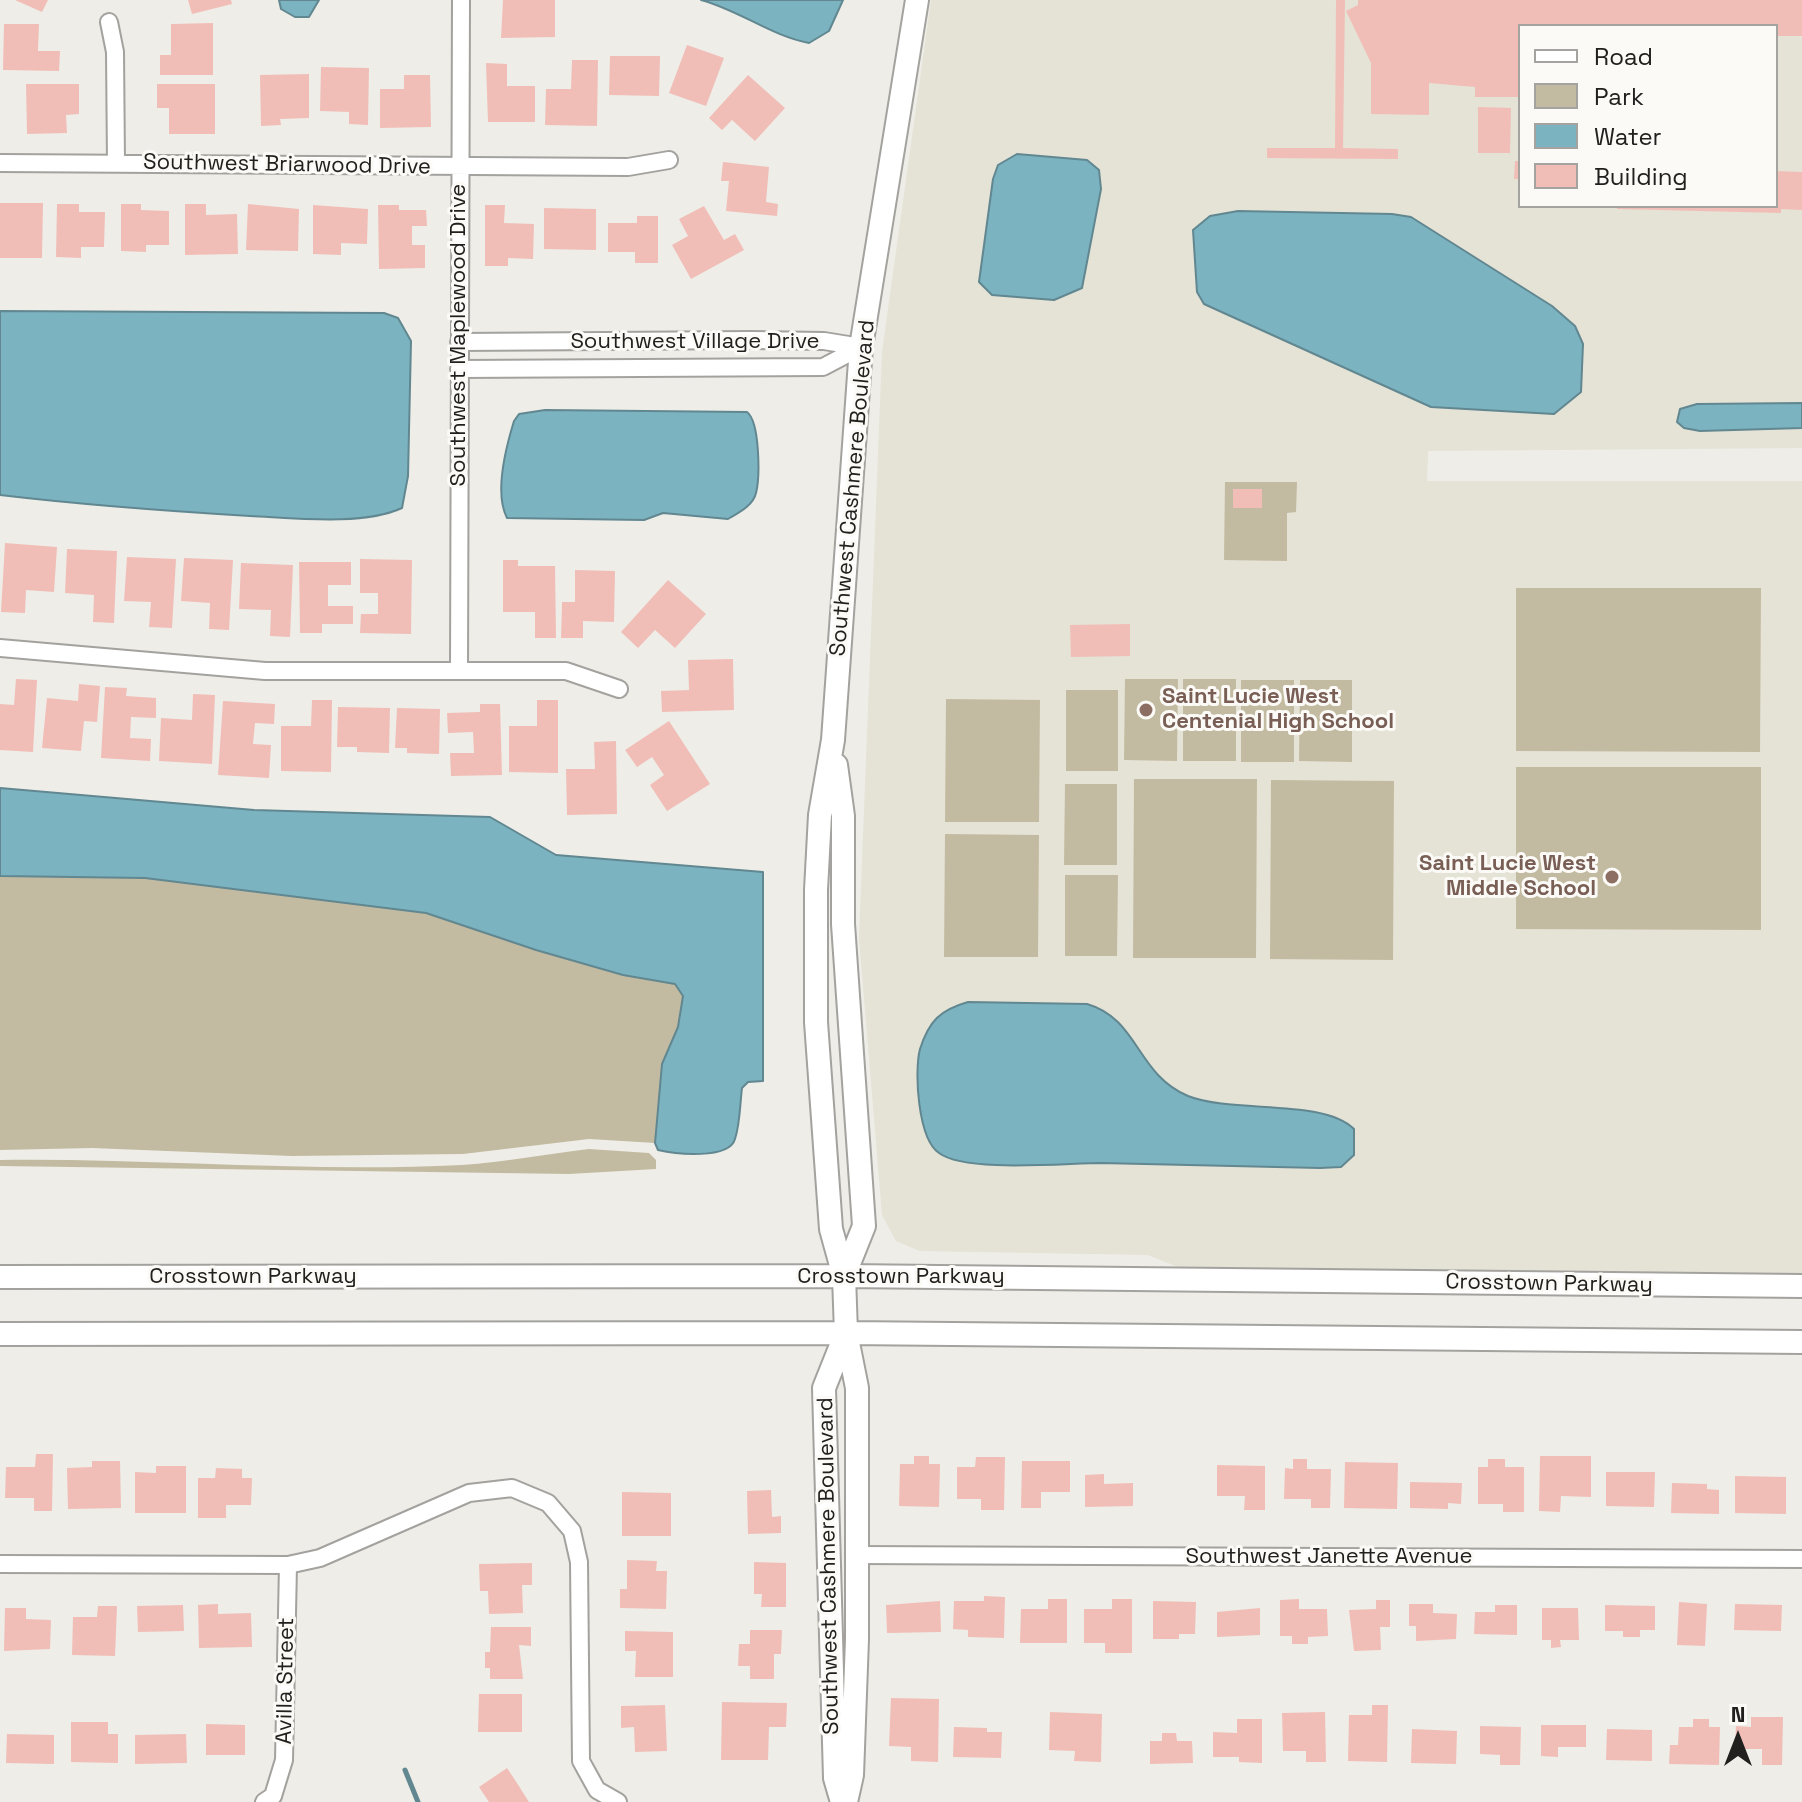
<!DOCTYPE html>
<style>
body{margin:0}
#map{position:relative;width:1802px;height:1802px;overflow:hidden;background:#eeede8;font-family:"Space Grotesk",sans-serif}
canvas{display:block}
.legend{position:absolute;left:1518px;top:24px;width:260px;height:184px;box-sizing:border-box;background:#fbfaf6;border:2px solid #a4a3a0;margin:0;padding:10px 14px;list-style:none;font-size:24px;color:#21201f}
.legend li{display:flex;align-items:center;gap:16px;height:40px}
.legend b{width:40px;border:2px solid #a4a3a0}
.north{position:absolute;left:1698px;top:1698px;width:80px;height:80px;-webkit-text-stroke:6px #fbfaf6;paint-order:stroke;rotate:0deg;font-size:22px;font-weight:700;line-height:32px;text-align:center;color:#21201f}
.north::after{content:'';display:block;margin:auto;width:28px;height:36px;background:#21201f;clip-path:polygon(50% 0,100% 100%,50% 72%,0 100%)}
</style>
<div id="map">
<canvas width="1802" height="1802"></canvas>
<ul class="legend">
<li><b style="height:10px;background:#fff"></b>Road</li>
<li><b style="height:22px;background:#c3bba1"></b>Park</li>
<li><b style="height:22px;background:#7cb3c0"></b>Water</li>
<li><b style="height:22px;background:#f1beb7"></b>Building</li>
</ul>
<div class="north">N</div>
</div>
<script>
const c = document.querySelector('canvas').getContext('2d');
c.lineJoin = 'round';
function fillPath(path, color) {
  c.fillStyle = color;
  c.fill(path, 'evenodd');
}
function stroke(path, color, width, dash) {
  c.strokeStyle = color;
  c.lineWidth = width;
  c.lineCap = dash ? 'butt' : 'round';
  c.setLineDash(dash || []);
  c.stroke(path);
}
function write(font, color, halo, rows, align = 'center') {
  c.font = font + ' "Space Grotesk",sans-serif';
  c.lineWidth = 6;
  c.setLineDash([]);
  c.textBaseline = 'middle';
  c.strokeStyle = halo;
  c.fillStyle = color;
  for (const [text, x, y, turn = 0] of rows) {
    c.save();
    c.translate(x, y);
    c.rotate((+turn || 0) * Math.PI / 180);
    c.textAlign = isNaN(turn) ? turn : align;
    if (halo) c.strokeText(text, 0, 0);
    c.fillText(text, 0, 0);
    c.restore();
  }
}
const built = new Path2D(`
 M931,0H1802V448L1428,451L1427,481H1802V1275L1183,1269L1148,1255L920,1251L896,1241L882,1215L859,938L882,352ZM1520,26H1776V206H1520Z`);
const green = new Path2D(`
 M1225,482H1297L1296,512L1287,513V561L1224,560Z
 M1516,588H1761L1760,752L1516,751Z
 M1125,679H1178L1177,761L1124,760Z
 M1183,679H1236V761H1183Z
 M1241,680H1294V762H1241Z
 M1300,680H1352V762L1299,761Z
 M1066,690H1118V771H1066Z
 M946,699L1040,700L1039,822H945Z
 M1516,767H1761V930L1516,929Z
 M1134,779H1257L1256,958H1133Z
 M1271,780L1394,781L1393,960L1270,959Z
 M1065,784H1117V865H1064Z
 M945,834L1039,835L1038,957H944Z
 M1065,875H1118L1117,956H1065Z
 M0,876L144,878L426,913L536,950L623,975L676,984L683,996L678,1027L662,1064L655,1143L589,1139L463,1154L292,1156L92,1148L0,1150Z
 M589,1149L649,1153L656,1160V1169L569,1174L0,1166V1160C154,1158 308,1173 462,1165C504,1162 547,1154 589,1149Z`);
const water = new Path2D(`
 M279,0H319L309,17H295L281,9Z
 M701,0H843L829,31L809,43C771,36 739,10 701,0Z
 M1017,154L1087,160L1099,170L1101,189L1082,288L1054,300L992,295L979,282L993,179L998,165Z
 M1238,211L1392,214L1411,217L1552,306L1575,326L1583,344L1581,392L1554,414L1431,407L1204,304L1197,292L1193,230L1210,216Z
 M0,311L384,313L398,318L411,341L408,476L402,508C363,526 294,518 250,516C166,511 84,505 0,495Z
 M1802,403V428L1700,431L1684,428L1677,422L1680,409L1697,404Z
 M545,410L747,412C760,422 760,477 756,493C753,506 738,513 728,519L663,513L644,520L507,518C494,493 506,447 514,421L519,414Z
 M0,788L254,810L490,817L556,855L763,872V1081L748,1082L742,1088C740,1104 740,1124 735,1139C729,1160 675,1154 658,1150L655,1143L662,1064L678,1027L683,996L675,984L623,975L536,950L426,913L145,878L0,876Z
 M968,1002L1087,1004C1139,1019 1136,1074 1188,1096C1233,1114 1323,1098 1354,1129V1155L1341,1167L1320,1168C1247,1167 1174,1164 1101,1163C1065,1163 966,1173 939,1153C918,1139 914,1072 920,1049C929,1021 940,1010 968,1002Z`);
const stream = new Path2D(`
 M405,1770L418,1802`);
const building = new Path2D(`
 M15,0H48L42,12Z
 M188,0H231L232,4L192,14Z
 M503,0H555V37L501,38Z
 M1336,0H1345L1343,148L1398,149V159L1267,158V148H1335Z
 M1358,0H1802V36H1776V26H1520V97H1475V87L1429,83V115L1371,114V63L1346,11L1358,5Z
 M213,23V75H160V55H171V24Z
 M4,24H39L38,51H60L59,71L3,70Z
 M687,45L724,58L706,106L669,93Z
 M610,56H660L659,96L609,95Z
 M572,60H598L597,126L545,125L546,89H571Z
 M486,63L507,64V86H535V122H488Z
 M321,67L369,68L368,125L349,124V112L320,111Z
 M309,74V118L280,119L281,125L261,126L260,75Z
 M404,75H430L431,127L380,128V89H404Z
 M748,75L785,108L755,141L732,120L722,130L709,118Z
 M26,84H79V114L66,115L67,133L27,134Z
 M157,84H215V134H169V108H157Z
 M1478,107L1511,108L1510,153H1478Z
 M1515,161H1520V179H1514Z
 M723,162L769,167L766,202L778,204L777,216L726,211L729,181H721Z
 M1776,171L1802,172V210L1781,209V213L1617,209V206H1776Z
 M0,203H43L42,258H0Z
 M57,204H79V212H105L104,247H81V258L56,257Z
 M121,204H141V210L169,211V245H146V252L121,251Z
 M185,204H206V215L237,214L238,254L185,255Z
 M248,204L299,209L298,251L246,250Z
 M313,205L368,209L367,244L341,243V255L313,254Z
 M378,205H399V210H426L427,226H412V245H425V268L379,269Z
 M485,205H505L504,223L534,224L533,259L508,258V266H485Z
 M704,206L724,240L735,234L744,250L691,279L672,245L688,236L679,219Z
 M544,208L596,209V250L544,249Z
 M637,216H658V263H635V252H608V223H637Z
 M1233,489H1262V508H1233Z
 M5,543L57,547L54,592L26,590L25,613L1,612Z
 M67,549L117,551L114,623L93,622L94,595L65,593Z
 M127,557L176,559L172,628L149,627L151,602L124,601Z
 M184,558L233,560L229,630L209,629L210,603L181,601Z
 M360,559L412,560L411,634L360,633L361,614H378V593H360Z
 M503,560H518V566H555L556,638H535V612H503Z
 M299,562H351V585H328V606H353V624H322V633H300Z
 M241,563L293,565L290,637L270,636L271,610L239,609Z
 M575,570L615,571L614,622L583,621V638H561L562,602H575Z
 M668,580L706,614L675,648L655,630L638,648L621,632Z
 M1130,624V656L1071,657L1070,625Z
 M733,659L734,710L662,712L661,691L689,690L688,660Z
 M16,679L37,680L33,752L0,750V704L14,705Z
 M79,684L100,686L97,722L84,721L81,751L42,748L47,698L78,701Z
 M105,687L127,688L126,696L156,698V718L131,717L130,738L151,739L150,761L101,758Z
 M193,694L215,695L212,764L159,761L161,718L192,720Z
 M312,700H332L331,772L281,771V726H311Z
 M537,700H558V773L509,772V726H537Z
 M223,701L275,704L274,724L255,723L253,744L271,745L269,778L218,775Z
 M480,704H500L502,775L451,776L450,753H474L473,732L448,733L447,713L480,712Z
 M338,707L390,708L389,753L357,752V747H337Z
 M397,708L440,709L439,754L407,753V748H395Z
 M669,721L710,784L667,811L650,785L664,775L652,757L637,767L625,750Z
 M616,741L617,814L567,815L566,769H595L594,742Z
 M36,1454H53L52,1511H34V1498H5L6,1467H35Z
 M914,1456H929V1464H940L939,1507L899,1506L900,1464H914Z
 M1540,1456H1591V1497L1561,1496L1560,1512L1539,1511Z
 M976,1457H1005L1004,1510H981V1499H957V1467H975Z
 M1293,1459H1307V1469H1331L1330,1508H1311V1499H1284L1285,1468L1293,1469Z
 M1488,1459H1505V1467H1524V1512H1503V1504H1478V1467H1488Z
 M92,1461H120L121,1508L68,1509L67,1468L92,1467Z
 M1022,1461H1070V1492H1041V1508H1021Z
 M1345,1462L1398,1463L1397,1509L1344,1508Z
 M1217,1465L1265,1466V1510H1244L1245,1496H1217Z
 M156,1466H186V1513H135V1472L156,1473Z
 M216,1468L242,1469V1478H252L251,1505H226V1518H198V1478H215Z
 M1606,1472H1655L1654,1507L1606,1506Z
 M1104,1474V1484L1133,1483V1506L1085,1507V1475Z
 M1735,1476L1786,1477V1514L1735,1513Z
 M1410,1482L1462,1483L1461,1504L1448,1503V1509L1410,1508Z
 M1672,1483L1707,1484V1489L1719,1490V1514L1671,1513Z
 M771,1490L772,1517L781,1516V1533L748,1534L747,1491Z
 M622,1492L671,1493V1536H622Z
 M627,1560L657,1561L656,1571H667L666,1609L620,1608V1589H627Z
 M754,1562L786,1563V1607H761L762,1594H754Z
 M532,1563V1585H522L523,1613L489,1614L488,1591H480L479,1564Z
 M984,1596L1005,1597L1004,1638L968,1637V1630L953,1629L954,1601H984Z
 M1048,1599H1067V1643H1020L1021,1609H1048Z
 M1112,1599H1132V1653H1105V1643H1084V1609H1112Z
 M1299,1599V1609H1327L1328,1636L1308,1637V1644H1292V1636H1280V1600Z
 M1376,1600H1390V1627H1380L1381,1650L1354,1651L1349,1610L1376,1609Z
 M940,1601L941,1632L887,1633L886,1605Z
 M1153,1601L1196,1602L1195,1634H1179V1639H1153Z
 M1679,1602L1707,1604L1705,1646L1677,1645Z
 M218,1604V1614L251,1613L252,1647L199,1648L198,1605Z
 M1409,1604H1433V1613L1457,1614L1456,1639L1416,1641V1626H1409Z
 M1735,1604L1782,1605L1781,1631L1734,1630Z
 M183,1605L184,1631L138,1632L137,1606Z
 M1495,1605H1517V1635L1474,1634L1475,1612H1495Z
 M1605,1605L1655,1606V1630H1640V1637H1623V1631H1605Z
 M98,1606H117L115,1656L72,1655L73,1617H97Z
 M5,1608H26V1619L51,1620L50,1649L4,1651Z
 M1260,1608V1635L1217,1637V1612Z
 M1542,1608H1578L1579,1640H1560L1561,1647L1551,1648V1640H1542Z
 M491,1627H531V1646L519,1645L523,1679H490V1668H485V1652H490Z
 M750,1630H782L781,1654H774V1679H750V1666H738L739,1644H750Z
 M625,1631L673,1632V1677H635L636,1651H625Z
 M479,1694H522V1732H478Z
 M891,1698L939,1699L938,1762L911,1761V1747L889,1746Z
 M722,1702L787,1703L786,1727H769L768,1760H721Z
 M665,1705L667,1751L635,1752L634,1727L621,1728V1706Z
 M1372,1705H1388L1387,1762L1348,1761L1349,1715H1372Z
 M1050,1712L1102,1714L1101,1762L1074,1761L1075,1751L1049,1750Z
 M1325,1712L1326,1762H1306V1751H1283L1282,1713Z
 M1751,1717H1783L1782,1765H1762V1749H1735L1736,1726L1751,1727Z
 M1237,1719H1262V1763L1239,1762V1757H1213V1732L1237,1733Z
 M1693,1719H1709V1727H1720L1719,1765L1669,1764L1670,1745H1678L1679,1727H1693Z
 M71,1722H108V1734H118V1763L71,1762Z
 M206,1724L245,1725V1755H206Z
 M1541,1725H1586V1747H1558V1757L1541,1756Z
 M1480,1726L1521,1727L1520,1765H1500V1755L1480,1754Z
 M954,1727L987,1728V1732H1002L1001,1758L953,1757Z
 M1412,1729L1457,1731L1456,1764L1411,1763Z
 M1607,1729L1652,1730V1761L1606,1760Z
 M1162,1733H1176L1177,1741H1192L1193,1763L1150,1764V1741H1162Z
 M7,1734L54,1735V1764L6,1763Z
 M186,1734L187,1763L135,1764V1735Z
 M507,1768L515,1780L529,1802H489L479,1787Z`);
const street = new Path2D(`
 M109,22L115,52L116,163
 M0,163L628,167L669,160
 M459,342L752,340L824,341L861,347
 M459,369L823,367L861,347
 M0,648L265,671H566L619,689
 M459,670L461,0
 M856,1555L1802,1559
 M0,1564L288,1565L320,1558L469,1493L512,1488L548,1503L572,1531L579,1562L581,1761L597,1790L618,1802
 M264,1802L273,1796L284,1760L288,1565`);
const secondary = new Path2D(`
 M836,765L843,816V924L864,1226L844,1276
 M0,1277L844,1276L1802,1286
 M0,1334L846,1333L1802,1342
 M842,1802L835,1778L824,1388L846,1333
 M846,1802L852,1775L857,1639V1388L846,1333L844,1276L831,1229L816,1022V890L820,815L833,740L861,347L917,0`);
const markers = [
 [1146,710,8,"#8d6e63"],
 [1612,877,8,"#8d6e63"]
];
const streetNames = [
 ["Southwest Briarwood Drive",287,165,1],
 ["Southwest Maplewood Drive",459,335,-90],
 ["Southwest Village Drive",695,342],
 ["Southwest Cashmere Boulevard",853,488,-85],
 ["Crosstown Parkway",253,1277],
 ["Crosstown Parkway",901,1277],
 ["Crosstown Parkway",1549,1284,1],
 ["Southwest Janette Avenue",1329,1557],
 ["Southwest Cashmere Boulevard",829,1566,-91],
 ["Avilla Street",286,1681,-89]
];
const educationNames = [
 ["Saint Lucie West",1162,697],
 ["Centenial High School",1162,722],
 ["Saint Lucie West",1596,864,"right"],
 ["Middle School",1596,889,"right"]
];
fillPath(built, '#e5e2d6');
fillPath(green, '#c3bba1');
fillPath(water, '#7cb3c0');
stroke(water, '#618790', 2);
stroke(stream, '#618790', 5);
fillPath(building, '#f1beb7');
stroke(street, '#a3a29e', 20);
stroke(secondary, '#a3a29e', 26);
stroke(street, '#fff', 16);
stroke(secondary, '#fff', 22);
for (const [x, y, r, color] of markers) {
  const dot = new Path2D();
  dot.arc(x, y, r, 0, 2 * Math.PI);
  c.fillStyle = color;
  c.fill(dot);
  stroke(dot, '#fbfaf6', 3);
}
write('22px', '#21201f', '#fbfaf6', streetNames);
write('bold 22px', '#785e54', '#fbfaf6', educationNames, 'left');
</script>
